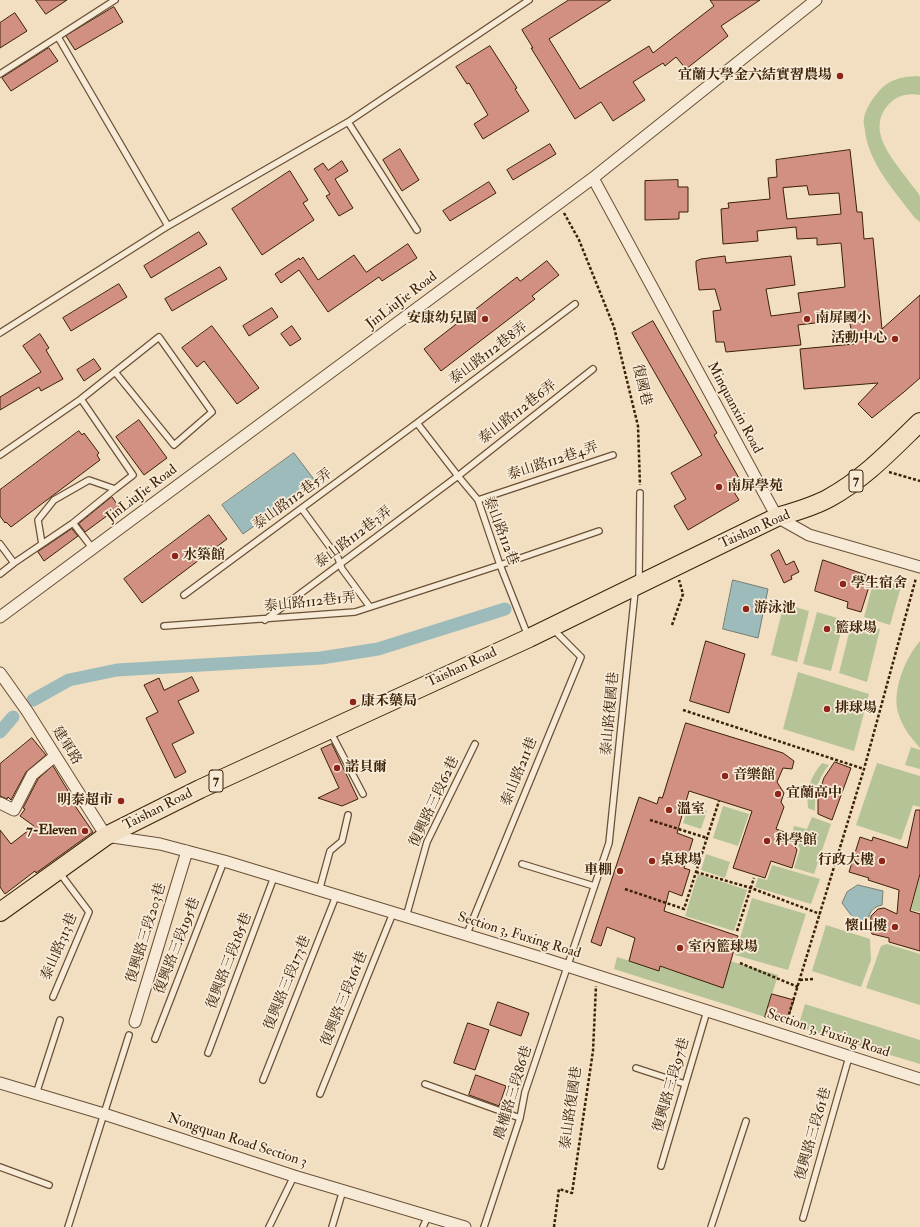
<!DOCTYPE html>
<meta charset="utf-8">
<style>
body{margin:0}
canvas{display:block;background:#f2dfc2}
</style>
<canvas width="920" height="1227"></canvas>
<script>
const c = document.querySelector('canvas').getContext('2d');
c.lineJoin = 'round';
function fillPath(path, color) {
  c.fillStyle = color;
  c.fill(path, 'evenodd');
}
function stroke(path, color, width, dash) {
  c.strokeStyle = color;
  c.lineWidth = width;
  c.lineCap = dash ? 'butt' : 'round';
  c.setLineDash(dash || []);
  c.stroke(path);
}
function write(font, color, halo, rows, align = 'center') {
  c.font = font + ' "IM FELL Double Pica","Noto Serif TC",serif';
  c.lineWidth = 3.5;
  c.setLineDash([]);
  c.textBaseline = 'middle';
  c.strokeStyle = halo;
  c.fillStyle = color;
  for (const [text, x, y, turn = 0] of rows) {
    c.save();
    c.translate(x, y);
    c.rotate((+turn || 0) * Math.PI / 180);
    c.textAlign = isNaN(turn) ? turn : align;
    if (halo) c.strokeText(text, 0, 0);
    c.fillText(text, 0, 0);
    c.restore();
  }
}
const green = new Path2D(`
 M918,76L920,77V95C908,93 898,95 889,104C864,131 895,161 911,184C914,188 919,193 920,197C920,202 920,215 920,222L914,217C895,191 868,163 865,130C864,126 863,121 864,118C865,111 871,101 875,96C887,80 898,77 918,76Z
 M875,576L902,583L890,625L864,617Z
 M784,604L809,611L797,662L771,655Z
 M817,612L844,620L831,671L803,664Z
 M852,621L880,629L867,682L839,673Z
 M920,641V748C910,737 900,724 897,708C894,686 906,657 920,641Z
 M798,672L869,694L854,751L783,729Z
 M911,747L920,750V769L905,765Z
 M822,763L829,765C817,780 815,792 815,811L808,808C806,790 810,777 822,763Z
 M877,763L920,776V807L913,805L901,840L856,825Z
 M689,806L707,811L701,829L683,823Z
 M723,806L749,814L738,846L713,838Z
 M812,817L831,824L814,874L794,868L800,849L792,835L794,826L807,829Z
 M706,854L730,862L725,878L701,870Z
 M772,865L820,879L811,904L755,887L758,878L767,880Z
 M698,874L747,890L734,931L685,916Z
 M920,876V912L911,910Z
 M752,898L806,914L788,970L735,955Z
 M826,925L870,939L871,960L861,987L812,971Z
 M887,944L920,954V1005L866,988L881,946Z
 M617,957L657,969L659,966L721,985L730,961L778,975L765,1017L614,969Z
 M805,1004L920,1040V1064L798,1027Z`);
const water = new Path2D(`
 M294,453L316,482L243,534L222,505Z
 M733,580L768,589L758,638L723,629Z
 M858,885L883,891L882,905C873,907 870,911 868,920C854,924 850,913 842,903L847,892Z`);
const canal = new Path2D(`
 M33,700L69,680L117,670L321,658L378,649L505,609
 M0,732L13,717`);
const building = new Path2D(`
 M36,0H67L46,14Z
 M569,0H611L549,39L580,89L649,46L653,53L714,6L710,0H760L721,26L728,36L686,69L676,57L665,66L663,63L633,82L645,100L613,121L601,102L575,119L531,48H533L522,30Z
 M114,7L123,22L75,50L66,36Z
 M15,13L27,31L0,48V23Z
 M490,46L517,88L515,89L529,111L483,139L474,124L488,115L469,83L467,84L456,67Z
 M49,48L58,61L11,91L2,78Z
 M550,144L556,154L513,180L507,170Z
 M400,149L419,180L402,191L383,160Z
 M850,150L857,212H862L864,239L873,238L882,329L920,295V378L904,392L872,418L858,404L878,383L804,389L800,349L854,344L849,319L798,325L801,345L726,352L724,342H716L713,311L721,310L715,289L699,290L696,266V261L701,259L725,256L726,263L791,256L795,285L766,289L771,316L801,312L798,293L845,287L841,243L817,245V238L797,239L796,227L757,231L758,241L723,244L721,209L729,208L728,203L770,199L768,178L777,177L776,160ZM807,186L809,195L839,193L841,214L787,219L783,188Z
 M342,161L348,171L335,179L353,208L339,216L326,196L330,194L314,169L323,163L328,170Z
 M290,171L308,200L303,203L314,220L262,255L232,209Z
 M678,180V187H688V212H679V219L645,220V181Z
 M489,182L496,193L450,221L443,211Z
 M199,232L207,244L151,278L144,266Z
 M408,244L417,258L382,281L379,277L328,312L299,270L281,283L275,274L299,258L300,260L303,257L318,280L354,255L366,272Z
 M547,261L559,275L532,296L535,299L441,371L424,349L517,277L520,281Z
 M220,267L227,279L172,311L165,299Z
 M119,284L127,297L71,331L63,318Z
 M272,308L278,317L249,336L243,326Z
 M653,321L717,433L714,435L739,478L729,484L739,500L688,530L674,506L686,499L671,473L702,455L632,333Z
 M212,326L259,388L237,404L204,361L197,367L182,348Z
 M292,326L301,339L290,346L281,334Z
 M40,334L49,348L46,350L63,379L41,391L39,387L0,410V397L41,372L23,346Z
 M94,359L101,369L84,381L77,370Z
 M139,420L167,458L144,475L116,437Z
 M79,431L82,435L84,433L99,453L97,455L100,460L11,527L6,522L5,523L0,516V490Z
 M112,497L119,507L85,532L79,524Z
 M209,515L227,539L142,603L124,579Z
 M72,529L78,536L44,561L38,552Z
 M779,550L786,565L794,561L799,572L791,576L792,579L784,583L771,555Z
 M823,560L872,577L861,612L847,608L848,602L815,591Z
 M706,641L745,654L729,713L690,701Z
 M192,677L199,691L178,701L194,733L172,744L186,772L175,778L146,718L158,712L144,685L159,678L164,690Z
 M686,723L783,753L794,761L792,769L783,768L777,782L784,793L781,802L784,807L776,829L787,833L797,850L792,868L771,861L765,878L733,868L752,811L689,791L677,833L693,839L684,868L690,870L682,896L669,891L664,911L738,936L723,988L660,966L659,971L629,961L635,938L607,927L601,946L591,942L639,797L657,804L659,797L662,798Z
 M32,738L46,755L26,772L11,800L8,797L7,799L0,796V764Z
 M332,744L358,799L342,806L318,798L339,788L321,749Z
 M835,762L851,768L832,820L818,814V795L824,778Z
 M53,766L73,799L71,800L93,832L36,873L35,871L5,894L0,887V830L11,844L34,826L20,816L25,809L23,808L38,779Z
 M916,810H920V874L910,911L920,914V951L889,942V938L872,934L870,930L871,916L878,909L884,908L897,914L899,890L868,880L869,878L849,872L860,837L872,841L873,837L907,848Z
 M772,994L794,1000L786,1024L765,1017Z
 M498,1002L529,1013L521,1036L490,1025Z
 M468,1023L489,1030L475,1070L454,1063Z
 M476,1075L506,1086L499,1106L469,1095Z`);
const path = new Path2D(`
 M564,213L579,240L614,327L638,426L640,485
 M889,472L920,481
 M672,625L683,594L679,580
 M683,710L864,769
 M650,820L707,838
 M696,872L751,888L820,914
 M625,889L684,909L719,801
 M737,931L754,878
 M740,963L798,987
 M800,980L813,979
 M786,1024L864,769L916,578
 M554,1227L559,1189L572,1193L593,1051L596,986`);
const lane = new Path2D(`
 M58,37L168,226
 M0,74L115,0
 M417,230L348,122L529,0
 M0,333L168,226L348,122
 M81,399L159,337L212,412L174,445L115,372
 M417,423L458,476L478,500L500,565L528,636
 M0,455L81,399L133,475L115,489
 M478,500L613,455
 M302,509L338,558L342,569L370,607
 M73,523L42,544L38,520L54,500L89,480L115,489L73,523L93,549
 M0,544L14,563L42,544
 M0,574L14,563
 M639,580L640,493
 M184,595L417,423L575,304
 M265,620L458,476L593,369
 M164,626L355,612L500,565L599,531
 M331,733L363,794
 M522,864L594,886
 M319,891L330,851L342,841L348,815
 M406,917L427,842L475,744
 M466,936L581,657L553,629
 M53,997L89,912L59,872
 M155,1039L224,861
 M208,1053L274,877
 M636,1068L685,1084
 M263,1080L336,896
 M425,1084L520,1118
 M36,1094L60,1020
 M320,1094L393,913
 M661,1166L707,1011
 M0,1167L49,1185
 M803,1218L849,1057
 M68,1227L129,1035
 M269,1227L294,1176
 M332,1227L343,1190
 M423,1227L428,1216
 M484,1227L520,1118L525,1092L609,843L635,591
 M711,1227L746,1121`);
const street = new Path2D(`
 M593,178L777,517L809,535L920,567
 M0,617L593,178L816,0
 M0,673L27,711L106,836L160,844L224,861L542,958L920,1079
 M0,803L14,810L32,775L55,756
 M135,1022L187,851
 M0,1083L104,1114L294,1176L465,1227`);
const primary = new Path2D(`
 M0,912L106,836L200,789L529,638L777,517C794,512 813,507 829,498C864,479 891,450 920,422`);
const markers = [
 [840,76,4,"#8f2418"],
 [485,319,4,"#8f2418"],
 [807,319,4,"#8f2418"],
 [895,339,4,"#8f2418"],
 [719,487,4,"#8f2418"],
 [175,556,4,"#8f2418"],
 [843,584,4,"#8f2418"],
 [746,609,4,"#8f2418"],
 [827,629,4,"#8f2418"],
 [353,702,4,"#8f2418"],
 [827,709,4,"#8f2418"],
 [337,768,4,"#8f2418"],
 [725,776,4,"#8f2418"],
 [778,794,4,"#8f2418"],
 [121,801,4,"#8f2418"],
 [669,810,4,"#8f2418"],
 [85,831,4,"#8f2418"],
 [767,841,4,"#8f2418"],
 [652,861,4,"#8f2418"],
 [882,861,4,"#8f2418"],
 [620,871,4,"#8f2418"],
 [895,927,4,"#8f2418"],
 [680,948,4,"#8f2418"]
];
const shields = [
 [856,481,14],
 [216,781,14]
];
const shieldNames = [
 ["7",856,481],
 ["7",216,781]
];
const poiNames = [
 ["宜蘭大學金六結實習農場",832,76,"right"],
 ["安康幼兒園",477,319,"right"],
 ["南屏國小",815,319],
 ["活動中心",887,339,"right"],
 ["南屏學苑",727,487],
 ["水築館",183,556],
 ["學生宿舍",851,584],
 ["游泳池",754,609],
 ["籃球場",835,629],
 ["康禾藥局",361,702],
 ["排球場",835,709],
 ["諾貝爾",345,768],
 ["音樂館",733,776],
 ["宜蘭高中",786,794],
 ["明泰超市",113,801,"right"],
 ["溫室",677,810],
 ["7-Eleven",77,831,"right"],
 ["科學館",775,841],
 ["桌球場",660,861],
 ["行政大樓",874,861,"right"],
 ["車棚",612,871,"right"],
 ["懷山樓",887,927,"right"],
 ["室內籃球場",688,948]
];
const streetNames = [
 ["JinLiuJie Road",402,301,-37],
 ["泰山路112巷8弄",489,354,-37],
 ["復國巷",641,385,77],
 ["Minquanxin Road",734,408,62],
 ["泰山路112巷6弄",518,413,-38],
 ["泰山路112巷4弄",553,462,-18],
 ["JinLiuJie Road",142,494,-37],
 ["泰山路112巷5弄",293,500,-36],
 ["Taishan Road",755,530,-24],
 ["泰山路112巷",500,531,69],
 ["泰山路112巷3弄",354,538,-37],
 ["泰山路112巷1弄",310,603,-6],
 ["Taishan Road",462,668,-25],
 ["泰山路復國巷",611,714,-85],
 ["建軍路",66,746,58],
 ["泰山路211巷",520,772,-68],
 ["復興路三段62巷",435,802,-65],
 ["Taishan Road",158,810,-27],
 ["復興路三段203巷",147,933,-73],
 ["Section 3, Fuxing Road",519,936,17],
 ["復興路三段195巷",178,946,-69],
 ["泰山路313巷",60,947,-67],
 ["復興路三段185巷",230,961,-69],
 ["復興路三段173巷",288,983,-68],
 ["復興路三段161巷",345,999,-68],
 ["Section 3, Fuxing Road",828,1034,18],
 ["復興路三段97巷",672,1085,-74],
 ["農權路三段86巷",514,1093,-73],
 ["泰山路復國巷",572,1108,-82],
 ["復興路三段61巷",814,1134,-74],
 ["Nongquan Road Section 3",237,1141,18]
];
fillPath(green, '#b6c397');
fillPath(water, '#9dbbbb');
stroke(water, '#767d73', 1);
stroke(canal, '#9dbbbb', 13);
fillPath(building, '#d29082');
stroke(building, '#3c2106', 1);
stroke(lane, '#6a5035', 8);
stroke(street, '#6a5035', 13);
stroke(primary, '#3c2106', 20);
stroke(path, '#3c2106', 2.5, [3, 2]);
stroke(lane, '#f7ead7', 5.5);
stroke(street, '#f7ead7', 11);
stroke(primary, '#f2dfc2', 18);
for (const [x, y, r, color] of markers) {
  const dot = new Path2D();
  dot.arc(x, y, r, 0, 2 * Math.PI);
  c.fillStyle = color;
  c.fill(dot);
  stroke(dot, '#f7ead7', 1.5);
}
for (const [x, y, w] of shields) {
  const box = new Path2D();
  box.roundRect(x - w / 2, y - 11, w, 22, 3);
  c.fillStyle = '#f7ead7';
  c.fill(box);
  stroke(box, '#3c2106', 1);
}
write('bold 13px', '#3c2106', null, shieldNames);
write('bold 14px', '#3c2106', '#f7ead7', poiNames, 'left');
write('14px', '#3c2106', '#f7ead7', streetNames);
</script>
